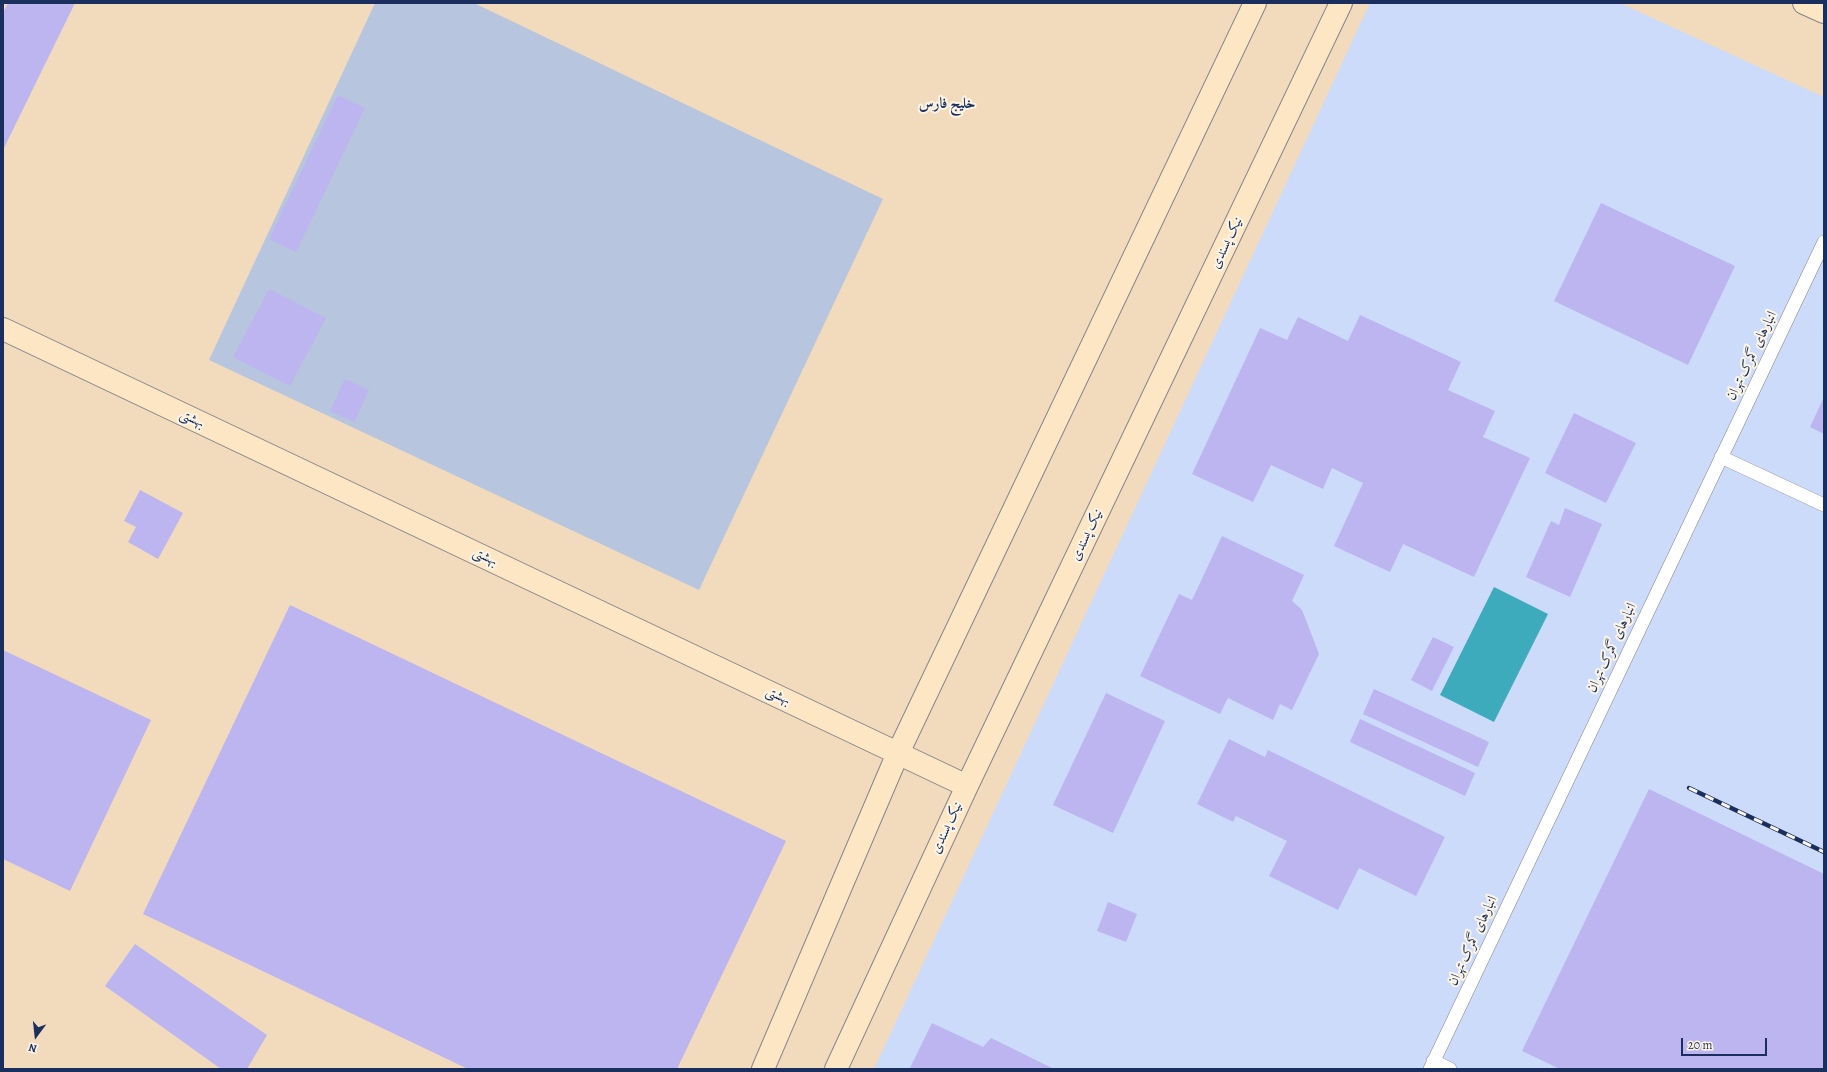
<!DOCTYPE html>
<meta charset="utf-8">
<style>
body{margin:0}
#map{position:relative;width:1827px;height:1072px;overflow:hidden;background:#f2dbbc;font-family:Alegreya,serif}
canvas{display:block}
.frame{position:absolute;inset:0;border:4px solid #1b2f5e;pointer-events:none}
.north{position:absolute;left:16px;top:1016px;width:40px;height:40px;-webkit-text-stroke:3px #fcf5e5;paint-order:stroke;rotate:195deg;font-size:11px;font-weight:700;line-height:16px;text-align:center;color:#1b2f5e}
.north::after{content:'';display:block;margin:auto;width:14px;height:18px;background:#1b2f5e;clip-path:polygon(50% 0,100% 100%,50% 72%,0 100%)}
.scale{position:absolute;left:1681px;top:1038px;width:86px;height:18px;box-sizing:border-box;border:2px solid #1b2f5e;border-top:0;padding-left:5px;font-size:12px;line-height:14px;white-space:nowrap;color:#1b2f5e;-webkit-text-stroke:3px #fcf5e5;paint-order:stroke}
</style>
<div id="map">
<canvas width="1827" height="1072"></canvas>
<div class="frame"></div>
<div class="north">N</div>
<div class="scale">20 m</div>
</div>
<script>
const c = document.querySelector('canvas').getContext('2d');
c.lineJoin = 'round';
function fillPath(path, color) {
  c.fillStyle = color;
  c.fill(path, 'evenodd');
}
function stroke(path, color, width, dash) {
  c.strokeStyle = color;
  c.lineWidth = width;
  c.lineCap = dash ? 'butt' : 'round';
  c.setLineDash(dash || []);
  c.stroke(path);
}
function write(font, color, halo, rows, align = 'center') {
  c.font = font + ' Alegreya,Amiri,serif';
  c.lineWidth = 4;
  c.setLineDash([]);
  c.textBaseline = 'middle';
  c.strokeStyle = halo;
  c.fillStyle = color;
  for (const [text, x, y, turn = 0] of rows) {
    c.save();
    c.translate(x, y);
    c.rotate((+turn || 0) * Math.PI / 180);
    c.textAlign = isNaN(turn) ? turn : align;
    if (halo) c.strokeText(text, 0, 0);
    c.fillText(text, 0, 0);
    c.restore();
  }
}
const built = new Path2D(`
 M1370,3H1620L1824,97V1069H874Z`);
const industrial = new Path2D(`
 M375,3H474L883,199L699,590L209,360Z`);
const water = new Path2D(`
 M1494,587L1548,614L1494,722L1440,695Z`);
const building = new Path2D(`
 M8,3H75L3,150V13Z
 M338,95L365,108L296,252L269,239Z
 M1601,203L1735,266L1688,365L1554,301Z
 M269,289L326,318L290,386L233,357Z
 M1360,315L1461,362L1448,390L1495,411L1483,437L1530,458L1474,577L1403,544L1390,572L1334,546L1363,483L1332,468L1323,489L1271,465L1253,502L1192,474L1260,328L1287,340L1298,317L1348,341Z
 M345,379L369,390L354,422L330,411Z
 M1824,397V434L1810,427Z
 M1574,413L1636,443L1606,503L1545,473Z
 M140,490L183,513L158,559L128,542L136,527L124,521Z
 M1565,508L1602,524L1570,597L1526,577L1551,521L1559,525Z
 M1222,536L1304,575L1292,601L1302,610L1319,654L1292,710L1280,704L1273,720L1228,698L1220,714L1140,676L1179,594L1192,600Z
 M290,605L786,841L677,1069H468L143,914Z
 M1433,637L1454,647L1432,691L1411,680Z
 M3,650L151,720L70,891L3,859Z
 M1374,689L1489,742L1478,767L1363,714Z
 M1106,693L1165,721L1113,833L1053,805Z
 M1360,719L1475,773L1465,796L1350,742Z
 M1229,739L1265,757L1268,750L1445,837L1416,896L1359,868L1338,910L1269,876L1287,841L1236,816L1233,822L1197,804Z
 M1649,789L1824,874V1069H1560L1522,1051Z
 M1108,902L1137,914L1126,942L1097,931Z
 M135,944L267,1035L247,1069H221L105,986Z
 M932,1023L983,1047L991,1038L1054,1069H912L910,1068Z`);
const lane = new Path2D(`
 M1721,457L1824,505
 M1433,1061L1450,1069
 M1430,1069L1824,242`);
const secondary = new Path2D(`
 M1804,3L1824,12
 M3,329L967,786
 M763,1069L898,753L1255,3
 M836,1069L967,786L1341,3`);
const rail = new Path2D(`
 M1689,788L1824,852`);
const streetNames = [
 ["نیک پسندی",1227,243,-64],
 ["انبارهای گمرک تهران",1752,356,-64],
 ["بهشتی",192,419,25],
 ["نیک پسندی",1087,535,-64],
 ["بهشتی",485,557,25],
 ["انبارهای گمرک تهران",1612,648,-65],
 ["بهشتی",778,696,25],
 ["نیک پسندی",947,828,-65],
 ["انبارهای گمرک تهران",1473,941,-65]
];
const neighbourhoodNames = [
 ["خلیج فارس",947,104]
];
fillPath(built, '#ccdbfa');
fillPath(industrial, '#b8c5de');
fillPath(water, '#3dabbc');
fillPath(building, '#bcb5ef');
stroke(lane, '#86858d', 14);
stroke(secondary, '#86858d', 24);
stroke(lane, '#fff', 13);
stroke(secondary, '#fce6c4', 22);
stroke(rail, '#1b2f5e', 4.5);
stroke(rail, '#fcf5e5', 3, [9]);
write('14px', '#1b2f5e', '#fcf5e5', streetNames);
write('bold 15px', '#1b2f5e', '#fcf5e5', neighbourhoodNames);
</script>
